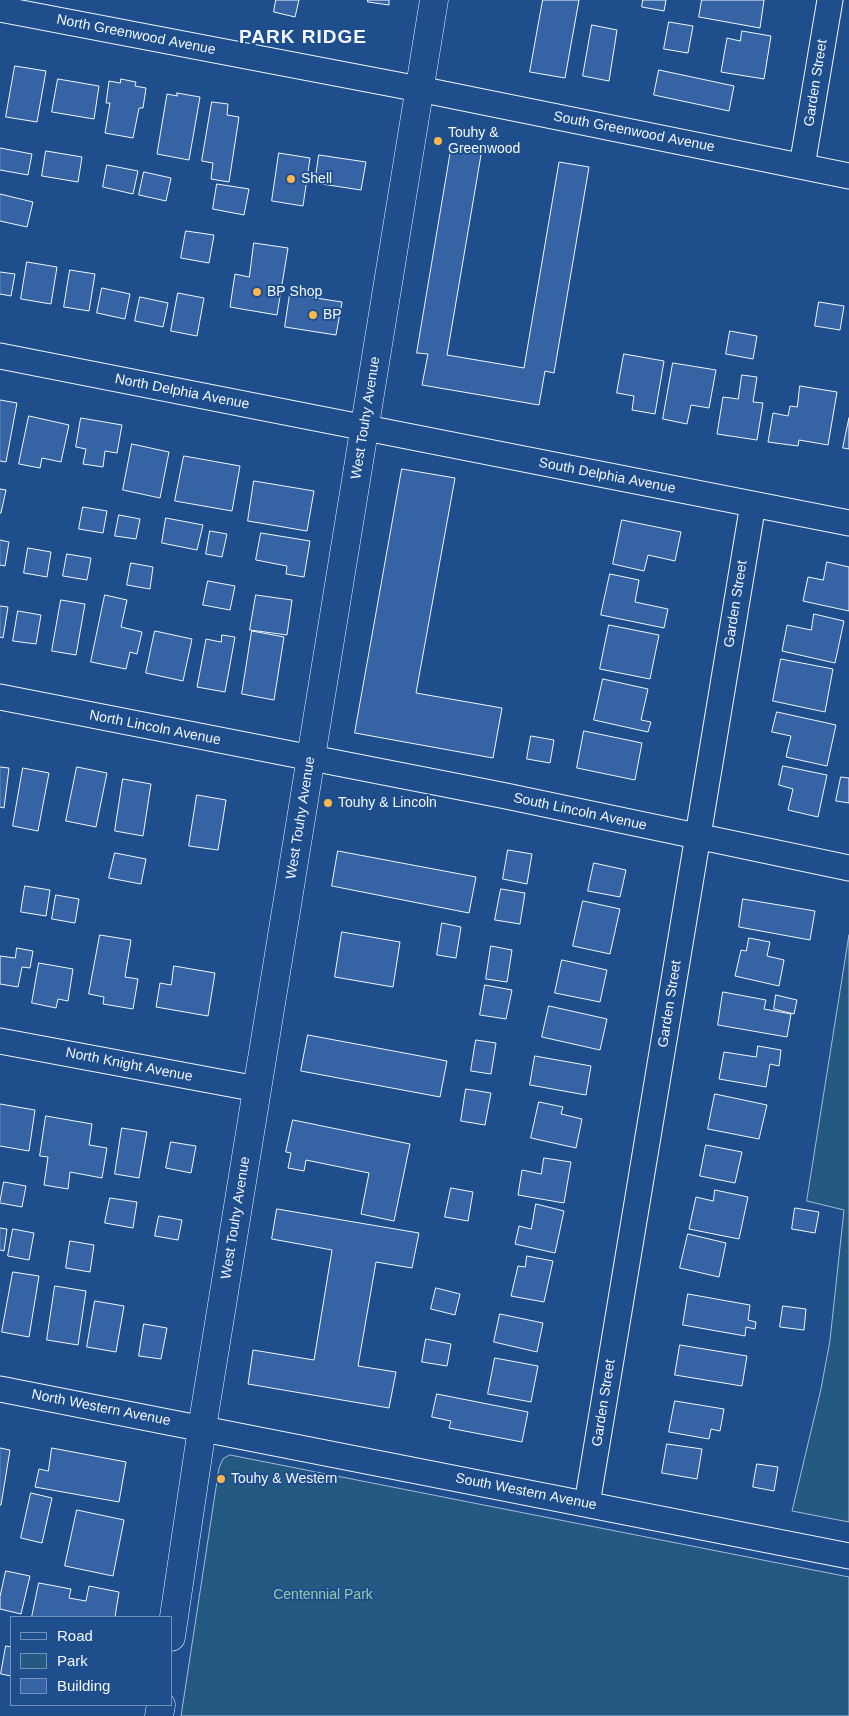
<!DOCTYPE html>
<style>
body{margin:0}
#map{position:relative;width:849px;height:1716px;overflow:hidden;background:#1f4e8c;font-family:Helvetica,sans-serif}
canvas{display:block}
.legend{position:absolute;left:10px;top:1616px;width:162px;height:90px;box-sizing:border-box;background:#1f4e8c;border:1px solid #7391ba;margin:0;padding:6px 9px;list-style:none;font-size:15px;color:#f2f6ff}
.legend li{display:flex;align-items:center;gap:10px;height:25px}
.legend b{width:25px;border:1px solid #7391ba}
</style>
<div id="map">
<canvas width="849" height="1716"></canvas>
<ul class="legend">
<li><b style="height:6px;background:#1f4e8c"></b>Road</li>
<li><b style="height:14px;background:#245a82"></b>Park</li>
<li><b style="height:14px;background:#3563a3"></b>Building</li>
</ul>
</div>
<script>
const c = document.querySelector('canvas').getContext('2d');
c.lineJoin = 'round';
function fillPath(path, color) {
  c.fillStyle = color;
  c.fill(path, 'evenodd');
}
function stroke(path, color, width, dash) {
  c.strokeStyle = color;
  c.lineWidth = width;
  c.lineCap = dash ? 'butt' : 'round';
  c.setLineDash(dash || []);
  c.stroke(path);
}
function write(font, color, halo, rows, align = 'center') {
  c.font = font + ' Helvetica,sans-serif';
  c.lineWidth = 4;
  c.setLineDash([]);
  c.textBaseline = 'middle';
  c.strokeStyle = halo;
  c.fillStyle = color;
  for (const [text, x, y, turn = 0] of rows) {
    c.save();
    c.translate(x, y);
    c.rotate((+turn || 0) * Math.PI / 180);
    c.textAlign = isNaN(turn) ? turn : align;
    if (halo) c.strokeText(text, 0, 0);
    c.fillText(text, 0, 0);
    c.restore();
  }
}
const green = new Path2D(`
 M849,935V1522L792,1511L821,1389L830,1340L844,1210L807,1201Z
 M230,1455L849,1577V1716H181L219,1468L223,1459Z`);
const building = new Path2D(`
 M276,0H299L295,17L274,12Z
 M368,0H389V5L368,2Z
 M543,0H579L565,78L530,72Z
 M643,0H666L664,11L642,7Z
 M702,0H764L760,28L699,17Z
 M669,22L693,26L688,53L664,49Z
 M592,25L617,30L609,81L583,76Z
 M742,31L771,36L764,79L721,72L727,38L740,41Z
 M15,66L46,71L37,122L6,117Z
 M659,70L734,86L729,111L654,95Z
 M58,79L99,86L94,119L52,112Z
 M121,79L136,82L135,86L146,88L143,108H139L133,138L105,133L110,103H106L109,81L120,83Z
 M177,93L200,97L189,160L157,154L167,94L177,96Z
 M212,102L228,104L227,115L239,117L229,182L211,179L213,163L202,161Z
 M452,144L482,149L447,355L524,368L559,162L589,167L554,373L545,371L539,405L422,385L428,354L417,353Z
 M0,148L32,154L28,175L0,170Z
 M46,151L82,157L78,182L42,176Z
 M279,153L310,158L303,206L272,201Z
 M319,155L366,162L361,190L315,183Z
 M107,165L138,171L133,194L103,187Z
 M144,172L171,178L166,201L139,195Z
 M217,184L249,189L244,215L213,209Z
 M0,194L33,202L27,227L0,221Z
 M186,231L214,235L209,263L181,258Z
 M254,243L288,248L277,315L230,307L235,274L249,277Z
 M27,262L57,267L51,304L21,299Z
 M70,270L95,274L89,311L64,307Z
 M0,272L15,274L11,296L0,294Z
 M102,288L130,294L125,319L97,313Z
 M178,293L204,298L197,336L171,331Z
 M290,294L342,302L336,335L285,327Z
 M140,297L168,303L163,327L135,321Z
 M819,302L844,306L840,330L815,326Z
 M730,331L757,336L753,359L726,354Z
 M624,354L664,361L655,414L632,410L634,396L617,393Z
 M673,363L716,370L709,408L691,405L687,424L663,419Z
 M742,375L757,377L753,402L763,403L757,440L717,434L723,397L738,399Z
 M800,386L837,392L828,445L799,440L798,446L768,442L773,413L788,416L790,406L797,407Z
 M0,400L17,403L6,462L0,461Z
 M29,416L69,425L61,462L42,458L40,468L19,464Z
 M81,418L122,425L117,453L105,451L103,467L83,464L86,449L76,447Z
 M849,418V449L843,448Z
 M132,444L169,452L160,498L123,490Z
 M184,456L240,466L232,511L175,501Z
 M402,469L455,478L416,693L502,708L493,758L355,733Z
 M254,481L314,491L307,531L248,521Z
 M0,489L6,490L1,513H0Z
 M83,507L107,511L103,533L79,529Z
 M119,515L140,519L136,539L115,536Z
 M166,518L203,525L197,550L162,543Z
 M622,520L681,532L675,561L648,555L644,571L613,564Z
 M210,531L227,534L222,557L206,554Z
 M261,533L310,541L304,577L286,574L287,566L256,560Z
 M0,540L9,542L5,566L0,565Z
 M28,548L51,552L47,577L24,573Z
 M67,554L91,558L87,580L63,576Z
 M827,562L849,567V611L803,601L808,577L823,580Z
 M131,563L153,567L150,589L127,585Z
 M610,574L639,580L635,602L668,609L664,628L601,615Z
 M208,581L235,586L230,610L203,605Z
 M105,595L127,600L121,627L142,632L137,654L130,652L126,669L91,662Z
 M256,595L292,600L287,635L250,630Z
 M61,600L85,604L76,655L52,651Z
 M0,606L8,607L3,638L0,637Z
 M18,611L41,615L36,644L13,641Z
 M814,614L844,621L835,663L782,651L787,625L811,630Z
 M609,625L659,635L650,679L600,669Z
 M155,631L192,639L183,681L146,673Z
 M252,631L284,637L274,700L242,694Z
 M222,635L235,637L225,692L197,687L206,639L221,642Z
 M781,659L833,669L825,712L773,701Z
 M603,679L648,689L641,720L651,722L648,732L594,720Z
 M777,712L836,725L827,766L786,757L791,736L772,732Z
 M584,731L642,743L635,780L577,768Z
 M531,736L554,740L550,763L527,759Z
 M783,766L827,775L818,817L788,810L793,789L779,785Z
 M0,767L9,768L4,808L0,807Z
 M77,767L107,773L96,827L66,821Z
 M23,768L49,773L38,831L13,826Z
 M841,777L849,778V803L836,801Z
 M123,779L151,784L143,836L115,831Z
 M197,795L226,800L218,850L189,846Z
 M508,850L532,854L527,884L503,879Z
 M338,851L476,877L469,913L332,886Z
 M115,853L146,859L141,884L109,878Z
 M594,863L626,870L620,897L588,891Z
 M25,886L50,890L46,916L21,912Z
 M501,889L525,893L520,924L495,920Z
 M56,895L79,899L75,923L52,919Z
 M743,899L815,911L810,940L739,927Z
 M583,901L620,909L610,954L573,946Z
 M442,923L461,927L456,958L437,955Z
 M342,932L400,942L393,987L335,977Z
 M100,935L131,940L125,977L138,979L133,1009L103,1004L104,997L89,994Z
 M749,938L770,942L767,956L784,960L779,986L735,976L741,950L746,951Z
 M491,946L512,950L507,982L486,979Z
 M17,948L33,951L30,968L22,967L18,987L0,984V956L15,958Z
 M562,960L607,970L600,1002L555,993Z
 M39,963L73,969L68,1001L58,999L56,1008L32,1003Z
 M174,966L215,973L208,1016L156,1007L160,983L171,985Z
 M485,985L512,990L506,1019L480,1015Z
 M723,992L766,1000L764,1009L791,1014L787,1037L718,1025Z
 M776,995L797,1000L794,1014L774,1009Z
 M549,1006L607,1019L600,1050L542,1037Z
 M308,1035L447,1061L440,1097L301,1071Z
 M476,1040L496,1043L491,1074L471,1071Z
 M758,1046L781,1050L779,1066L770,1064L766,1087L719,1079L724,1052L756,1057Z
 M535,1056L591,1066L586,1095L530,1085Z
 M466,1089L491,1093L485,1125L461,1121Z
 M715,1094L767,1105L759,1139L708,1129Z
 M539,1102L563,1107L561,1114L582,1119L576,1148L531,1138Z
 M0,1104L35,1110L29,1151L0,1146Z
 M46,1116L92,1124L89,1145L107,1148L102,1178L70,1172L68,1189L44,1185L48,1157L40,1156Z
 M293,1120L410,1144L394,1221L361,1214L369,1173L306,1160L304,1171L288,1168L291,1153L286,1152Z
 M122,1128L147,1132L139,1178L115,1174Z
 M171,1142L196,1146L191,1173L166,1168Z
 M706,1145L742,1152L735,1183L700,1176Z
 M544,1158L571,1162L564,1203L518,1195L522,1170L541,1174Z
 M4,1182L26,1186L22,1207L0,1203Z
 M451,1188L473,1192L468,1221L445,1217Z
 M715,1190L748,1197L739,1239L689,1229L696,1197L713,1201Z
 M110,1198L137,1202L133,1228L105,1223Z
 M536,1204L564,1211L555,1253L515,1244L519,1226L531,1229Z
 M795,1208L819,1212L815,1233L792,1229Z
 M277,1209L419,1233L412,1268L376,1262L358,1366L396,1372L389,1408L248,1384L253,1350L314,1360L332,1250L272,1239Z
 M159,1216L182,1220L178,1240L155,1236Z
 M0,1228L7,1229L4,1251L0,1250Z
 M13,1229L34,1233L29,1260L8,1256Z
 M688,1234L726,1243L719,1277L680,1268Z
 M70,1241L94,1245L90,1272L66,1268Z
 M527,1256L553,1261L544,1302L511,1296L518,1266L525,1267Z
 M13,1272L39,1276L29,1337L2,1332Z
 M55,1286L86,1291L78,1345L47,1340Z
 M436,1288L460,1294L455,1315L431,1309Z
 M688,1294L750,1305L748,1320L756,1322L755,1329L746,1327L745,1336L683,1325Z
 M95,1301L124,1306L116,1352L87,1347Z
 M783,1306L806,1309L804,1330L780,1327Z
 M500,1314L543,1323L537,1352L494,1342Z
 M144,1324L167,1328L161,1359L139,1356Z
 M426,1339L451,1344L447,1366L422,1362Z
 M680,1345L747,1356L742,1386L675,1375Z
 M495,1358L538,1366L531,1402L488,1394Z
 M437,1394L528,1412L522,1442L449,1428L451,1421L432,1417Z
 M675,1401L724,1409L720,1431L711,1429L709,1439L669,1432Z
 M667,1444L702,1449L697,1479L662,1473Z
 M0,1448L10,1450L1,1505H0Z
 M52,1448L126,1462L119,1502L35,1487L39,1469L48,1471Z
 M757,1464L778,1467L774,1491L753,1487Z
 M31,1493L52,1498L42,1543L21,1538Z
 M77,1510L124,1520L113,1576L65,1566Z
 M6,1571L30,1576L21,1614L0,1609V1597Z
 M39,1583L71,1589L69,1598L86,1601L89,1586L119,1592L115,1617H32Z
 M6,1646L11,1647V1676L1,1674Z`);
const minor = new Path2D(`
 M0,9L419,89L849,176
 M802,166L830,0
 M0,356L849,523
 M0,697L506,796L849,868
 M0,1041L257,1089
 M0,1389L849,1556
 M587,1504L753,504`);
const major = new Path2D(`
 M171,1637L202,1428L434,0
 M159,1716L161,1705`);
const markers = [
 [438,141,5,"#ffb74d"],
 [291,179,5,"#ffb74d"],
 [257,292,5,"#ffb74d"],
 [313,315,5,"#ffb74d"],
 [328,803,5,"#ffb74d"],
 [221,1479,5,"#ffb74d"]
];
const streetNames = [
 ["North Greenwood Avenue",136,35,11],
 ["Garden Street",816,83,-81],
 ["South Greenwood Avenue",634,132,11],
 ["North Delphia Avenue",182,392,11],
 ["West Touhy Avenue",366,418,-81],
 ["South Delphia Avenue",607,476,11],
 ["Garden Street",736,604,-81],
 ["North Lincoln Avenue",155,728,11],
 ["South Lincoln Avenue",580,812,12],
 ["West Touhy Avenue",301,818,-81],
 ["Garden Street",670,1004,-81],
 ["North Knight Avenue",129,1065,11],
 ["West Touhy Avenue",236,1218,-81],
 ["Garden Street",604,1403,-81],
 ["North Western Avenue",101,1408,11],
 ["South Western Avenue",526,1492,11]
];
const poiNames = [
 ["Touhy &",448,133],
 ["Greenwood",448,149],
 ["Shell",301,179],
 ["BP Shop",267,292],
 ["BP",323,315],
 ["Touhy & Lincoln",338,803],
 ["Touhy & Western",231,1479]
];
const parkNames = [
 ["Centennial Park",323,1595]
];
const districtNames = [
 ["PARK RIDGE",303,38]
];
fillPath(green, '#245a82');
stroke(green, '#a8bbd7', 1);
fillPath(building, '#3563a3');
stroke(building, '#f2f6ff', 1);
stroke(minor, '#f2f6ff', 27);
stroke(major, '#f2f6ff', 29);
stroke(minor, '#1f4e8c', 25);
stroke(major, '#1f4e8c', 28);
for (const [x, y, r, color] of markers) {
  const dot = new Path2D();
  dot.arc(x, y, r, 0, 2 * Math.PI);
  c.fillStyle = color;
  c.fill(dot);
  stroke(dot, '#1f4e8c', 2);
}
write('14px', '#f2f6ff', '#1f4e8c', streetNames);
write('14px', '#f2f6ff', '#1f4e8c', poiNames, 'left');
write('14px', '#97c8a6', '#1f4e8c', parkNames);
c.letterSpacing = '1px';
write('bold 19px', '#f2f6ff', '#1f4e8c', districtNames);
c.letterSpacing = '0px';
</script>
